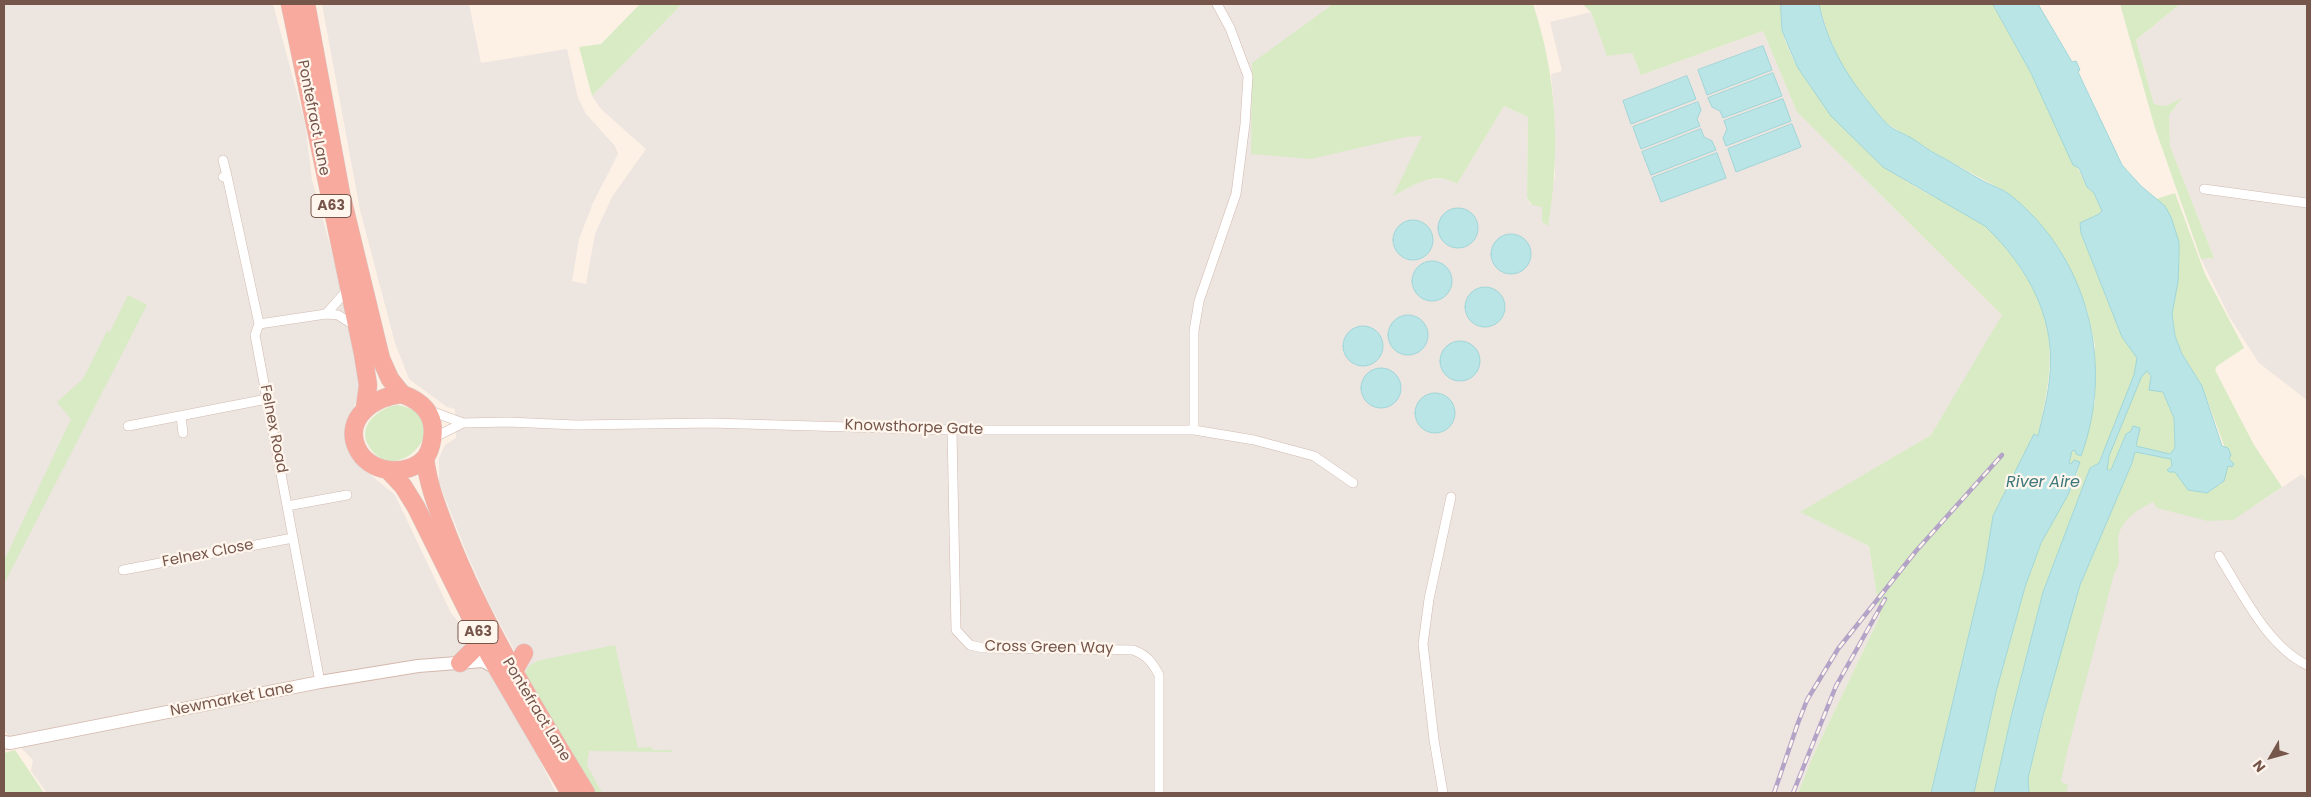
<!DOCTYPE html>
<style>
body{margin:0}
#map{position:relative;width:2311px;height:797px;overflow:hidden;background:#fdf1e6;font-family:Poppins,sans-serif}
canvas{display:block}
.frame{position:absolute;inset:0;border:5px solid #76554a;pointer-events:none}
.north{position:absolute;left:2246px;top:732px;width:50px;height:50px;-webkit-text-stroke:4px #fff6ed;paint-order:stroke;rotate:232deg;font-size:14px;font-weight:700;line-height:20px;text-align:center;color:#76554a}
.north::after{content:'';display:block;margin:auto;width:18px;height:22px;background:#76554a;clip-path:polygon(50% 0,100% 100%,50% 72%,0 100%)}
</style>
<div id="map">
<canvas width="2311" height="797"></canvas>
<div class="frame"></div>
<div class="north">N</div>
</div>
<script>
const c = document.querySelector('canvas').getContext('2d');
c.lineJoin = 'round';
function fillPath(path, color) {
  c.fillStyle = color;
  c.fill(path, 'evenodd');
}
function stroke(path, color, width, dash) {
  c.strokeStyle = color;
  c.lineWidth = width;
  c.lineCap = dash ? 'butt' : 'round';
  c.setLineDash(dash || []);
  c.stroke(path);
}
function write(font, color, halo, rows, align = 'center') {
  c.font = font + ' Poppins,sans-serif';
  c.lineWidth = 4.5;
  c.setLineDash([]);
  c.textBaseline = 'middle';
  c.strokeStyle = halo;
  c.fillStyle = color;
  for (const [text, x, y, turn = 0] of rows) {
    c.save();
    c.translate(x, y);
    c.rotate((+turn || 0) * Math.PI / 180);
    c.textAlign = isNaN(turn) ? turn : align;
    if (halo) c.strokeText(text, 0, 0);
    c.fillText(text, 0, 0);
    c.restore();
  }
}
const industrial = new Path2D(`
 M4,4H273L305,123L312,180L339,278L361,392L352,411L346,436L360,466L395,495L451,613L478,645L521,723L556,793H47L31,771L33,760L4,731Z
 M322,4H469L481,63L567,49L578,98L586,114L615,146L618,154L593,203L579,239L572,281L586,284L595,234L612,197L646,149L601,109L592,96L682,4H1333L1252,64V154L1486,61L1394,195L1423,180L1445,178L1457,184L1504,106L1528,117L1527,198L1530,204L1542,206V222L1555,177L1554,108L1551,74L1562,71L1550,22L1591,12L1607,56L1632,53L1641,75L1763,31L1797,112L2003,316L1931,435L1801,512L1869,546L1880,616L1813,756L1798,793H598L527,674L489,603L467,554L445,498L439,482V458L445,445L456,438L455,409L447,407L409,379L395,343L360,210Z
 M2180,4H2307V400L2259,363L2230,318L2201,259L2214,258L2170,146L2169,115L2181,99L2166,106L2154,104L2136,40Z
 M2302,474L2307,481V793H2029L2058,659L2080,585L2116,499L2254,506Z`);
const green = new Path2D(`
 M640,4H682L592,96L579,47L601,44Z
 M1333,4H1533C1557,76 1561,152 1548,226L1542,222V207L1532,205L1527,198L1528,117L1504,106L1457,184C1433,170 1415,185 1393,196L1422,136L1406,137L1311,159L1251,154L1252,63Z
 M1582,4H1781C1783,12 1780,22 1782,30C1795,80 1835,113 1870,147C1881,158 1893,172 1906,181C1931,197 1960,208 1985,226C1998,235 2008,250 2017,263C2061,325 2053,367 2038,436L2034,435L1993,516L1984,571L1931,793H1798L1813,756L1880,616L1869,546L1800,512L1931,435L2002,315L1797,112L1763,31L1641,75L1632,53L1607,56L1591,12Z
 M1819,4H1993L2031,73L2087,187L2094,193L2102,211L2099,214L2080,223L2081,233L2122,337L2134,352L2137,358V365L2144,373L2146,371L2149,372L2151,382L2163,392L2174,418L2175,448L2172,453H2166L2172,459V466L2169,468L2175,472L2188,490C2197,491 2209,497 2214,487L2221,484L2229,459L2202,386L2182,354L2175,336L2172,314L2179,267V242L2165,206L2156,199L2175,193L2205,274L2244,348L2217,366L2215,370L2254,445L2282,487L2233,520L2208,521L2157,508L2153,502C2137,510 2119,520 2118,541C2118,555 2122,561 2114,574L2067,752L2061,782L2068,785L2066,793H2029L2028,778L2058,659L2080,585L2132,463L2136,442L2131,431L2126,434L2111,470L2106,469L2102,454L2099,463L2090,468L2043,592L2011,717L1994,793H1974L1996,692L2025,587L2041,543L2077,474L2080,462L2071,464L2068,461L2072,451L2075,450L2077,452L2095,402V345L2087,310L2059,248L2036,220L2008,193L1933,152L1886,123L1853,84L1841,65L1828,34Z
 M2120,4H2180L2136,40L2154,104L2166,106L2182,98L2169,115L2170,146L2214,258L2201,259L2155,128Z
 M128,295L147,305L4,584V561L71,419L57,402L83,379L107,331L110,332Z
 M397,405C461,415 400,491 370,448C355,427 378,408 397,405Z
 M615,645L638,748L651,747L653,750H672V752L589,751L587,765L602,793H594L568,745L552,725L525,675C527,665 532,663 541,660Z
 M15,750L44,793H4V753Z`);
const water = new Path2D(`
 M1781,4H1819C1827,42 1845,74 1870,104C1875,110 1881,118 1887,124C1895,131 1905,134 1913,139C1921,144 1928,150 1936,154C1952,162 1968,173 1985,182C1993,186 2002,189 2009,194C2088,256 2115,364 2081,456L2076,454L2075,450L2072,451L2069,463L2071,464L2074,460L2080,462L2069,493L2041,543L2025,587L1996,692L1974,793H1931L1984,571L1993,516L2034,434L2038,436C2042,418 2047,401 2049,383C2058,321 2029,268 1985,226L1883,167L1831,116L1798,68L1790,50L1782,30Z
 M1993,4H2038L2072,62L2076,61L2080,70L2078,72L2122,165L2141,186L2165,206L2171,217L2179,242V255L2178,282L2172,314L2175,336L2182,354L2202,386L2222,446L2228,448L2231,455L2229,459L2234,464L2232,467L2228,466L2224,481L2207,493L2188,490L2175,472H2169L2167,470L2172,466L2171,459L2135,452L2132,463L2080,585L2043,716L2028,778L2029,793H1994L2011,717L2043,592L2090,468L2099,463L2134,375L2137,358L2122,337L2081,233L2080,223L2099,214L2102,211L2094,193L2087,187L2079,168L2073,165L2031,73ZM2147,371L2151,376L2149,390L2163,392L2174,418L2175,448L2170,454L2136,446L2140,428L2133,426L2131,431L2126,434L2111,470H2107L2109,456L2141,378Z
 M1763,46L1772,70L1707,95L1698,70Z
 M1773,73L1782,96L1723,118L1720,111L1712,107L1708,98Z
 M1687,76L1696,99L1631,124L1623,101Z
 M1783,99L1791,121L1726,146L1723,138L1727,129L1724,121Z
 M1698,102L1701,110L1697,119L1700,126L1641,149L1633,127Z
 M1792,124L1801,147L1736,172L1728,149Z
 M1701,129L1704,137L1712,141L1716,150L1651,175L1642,152Z
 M1717,153L1726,178L1661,202L1652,178Z
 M1438 228a20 20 0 1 1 40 0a20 20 0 1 1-40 0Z
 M1393 240a20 20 0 1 1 40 0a20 20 0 1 1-40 0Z
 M1491 254a20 20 0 1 1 40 0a20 20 0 1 1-40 0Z
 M1412 281a20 20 0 1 1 40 0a20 20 0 1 1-40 0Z
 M1465 307a20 20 0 1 1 40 0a20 20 0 1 1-40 0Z
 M1388 335a20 20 0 1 1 40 0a20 20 0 1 1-40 0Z
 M1343 346a20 20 0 1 1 40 0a20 20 0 1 1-40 0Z
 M1440 361a20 20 0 1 1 40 0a20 20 0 1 1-40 0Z
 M1361 388a20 20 0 1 1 40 0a20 20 0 1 1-40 0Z
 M1415 413a20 20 0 1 1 40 0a20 20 0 1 1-40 0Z`);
const street = new Path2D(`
 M227,176L259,324L255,335L320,682
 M223,177L227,176L223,160
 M2204,189L2307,203
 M326,314L349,288
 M259,324L326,314L338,315L357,327
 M428,410L463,423L508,422L576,425L710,423L952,430H1194L1254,440L1314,456L1353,483
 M181,416L183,433
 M128,426L267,399
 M952,430L956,630L970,645L983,648L1133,650C1147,655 1152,662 1159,675V793
 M1194,430V331L1199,301L1236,194L1245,124L1248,76L1230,28L1217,4
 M433,438L463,423
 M287,506L347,495
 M2219,556C2242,592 2267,646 2307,665
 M123,570L293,538
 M1443,793L1434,740L1423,644L1429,599L1451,497`);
const secondary = new Path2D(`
 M4,742L10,743L320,682L418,666L483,661L496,668`);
const highway = new Path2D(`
 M290,4L363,354L368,385L365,408
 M306,4L341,194L381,359L390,379L402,394
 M402,394C424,402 436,416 432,440C431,446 429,453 425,458C407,478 368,473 357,448C343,418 375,396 402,394Z
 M425,458C428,486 439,512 449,538C485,629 536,710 586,793
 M388,470L403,486L416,507L490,656L570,793
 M460,663L475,648L480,636
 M515,675L516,667L524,653`);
const rail = new Path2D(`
 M1774,793L1798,723L1807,700L1838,649L1916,551L2002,455
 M1793,793L1836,686L1885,599`);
const shields = [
 [331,206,40],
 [478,632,40]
];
const shieldNames = [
 ["A63",331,206],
 ["A63",478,632]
];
const streetNames = [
 ["Pontefract Lane",313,118,79],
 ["Knowsthorpe Gate",914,428,2],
 ["Felnex Road",273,429,79],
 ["Felnex Close",208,554,-11],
 ["Cross Green Way",1049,648,1],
 ["Newmarket Lane",232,700,-11],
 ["Pontefract Lane",536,710,59]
];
const waterNames = [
 ["River Aire",2043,483]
];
fillPath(industrial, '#ede5e0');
fillPath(green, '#d8ebc4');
fillPath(water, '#bae5e7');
stroke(water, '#a0d6d8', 1);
stroke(street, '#d1baae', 10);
stroke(secondary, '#d4b9ac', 14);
stroke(highway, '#d9cfcc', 19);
stroke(street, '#fff', 9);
stroke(secondary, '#fff', 12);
stroke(highway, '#f7aa9d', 18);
stroke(rail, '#b3a4c7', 4.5);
stroke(rail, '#fff6ed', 2.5, [8]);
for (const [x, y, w] of shields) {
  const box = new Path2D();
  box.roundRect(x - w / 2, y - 11.5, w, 23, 4);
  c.fillStyle = '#fff6ed';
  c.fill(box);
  stroke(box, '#76554a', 1);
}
write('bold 14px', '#76554a', null, shieldNames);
write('15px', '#76554a', '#fff6ed', streetNames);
write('italic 16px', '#3e787c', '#fff6ed', waterNames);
</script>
